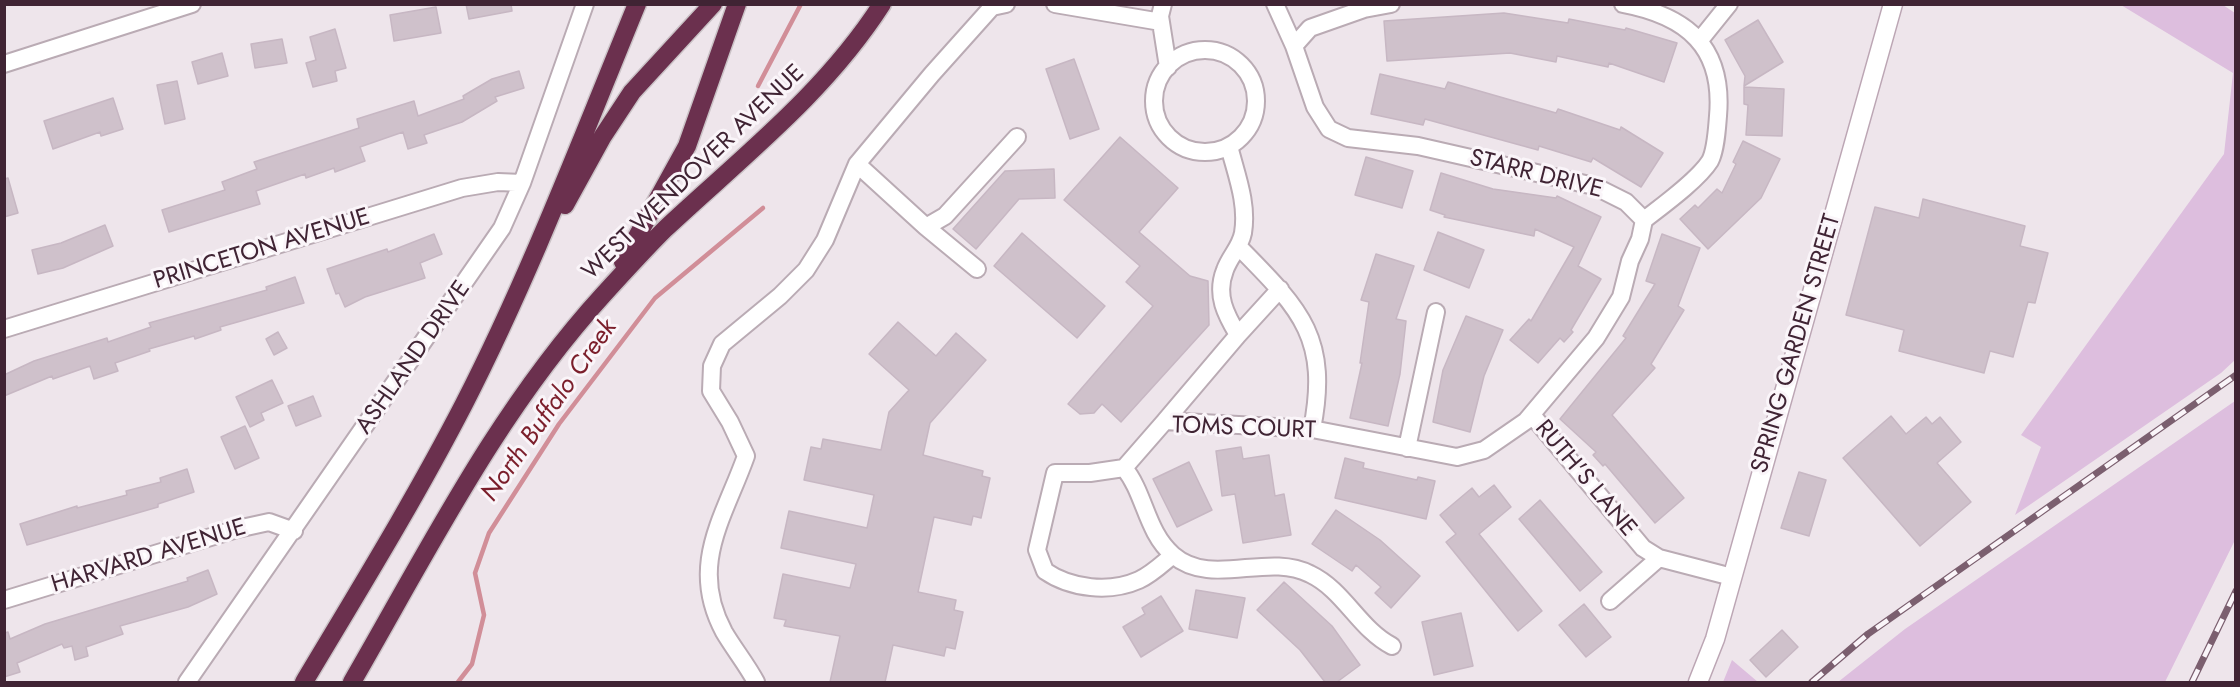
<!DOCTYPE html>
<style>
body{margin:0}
#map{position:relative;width:2240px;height:687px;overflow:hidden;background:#eee5eb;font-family:Jost,sans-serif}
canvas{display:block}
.frame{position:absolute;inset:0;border:6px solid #402434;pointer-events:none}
</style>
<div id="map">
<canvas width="2240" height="687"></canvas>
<div class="frame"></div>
</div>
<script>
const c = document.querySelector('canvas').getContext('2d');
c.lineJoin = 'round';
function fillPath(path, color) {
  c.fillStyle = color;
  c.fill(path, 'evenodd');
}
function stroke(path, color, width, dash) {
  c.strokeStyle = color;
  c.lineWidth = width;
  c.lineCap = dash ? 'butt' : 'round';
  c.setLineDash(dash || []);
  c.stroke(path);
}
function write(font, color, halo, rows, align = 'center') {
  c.font = font + ' Jost,sans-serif';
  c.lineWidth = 6;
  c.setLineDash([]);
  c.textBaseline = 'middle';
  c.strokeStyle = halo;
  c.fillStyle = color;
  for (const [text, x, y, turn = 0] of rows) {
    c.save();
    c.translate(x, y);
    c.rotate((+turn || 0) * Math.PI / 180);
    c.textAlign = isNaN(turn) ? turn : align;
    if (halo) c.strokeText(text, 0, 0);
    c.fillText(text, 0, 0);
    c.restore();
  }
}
const green = new Path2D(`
 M2121,5H2223L2235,13V360L2221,373L2015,515L2041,447L2021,435L2224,154L2233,73Z
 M2235,401V540L2165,682H1838L1905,629Z
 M1732,660L1758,682H1723Z`);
const stream = new Path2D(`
 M758,86L801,4
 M458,682L472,664L484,615L475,573L489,533L559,424L655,298L763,208`);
const building = new Path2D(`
 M466,4H511L512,11L469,19Z
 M436,7L441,33L394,41L390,15Z
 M1504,13L1568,23L1569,19L1625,30L1626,28L1677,43L1664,82L1609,63L1608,67L1557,56L1556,62L1510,53L1387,61L1384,21Z
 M1758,20L1783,62L1744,86L1745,76L1725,40Z
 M335,29L346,68L335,71L337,81L313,87L306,63L316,60L310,37Z
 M282,39L287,63L255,68L251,44Z
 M222,53L228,76L198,84L192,62Z
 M1074,59L1099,129L1070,139L1046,69Z
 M519,71L524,88L495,97L497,101L462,122L424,135L427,143L408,149L403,132L360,147L365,161L335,172L334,168L306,178L305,174L256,191L260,204L169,232L162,210L225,190L222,182L257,169L254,162L359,128L357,119L414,101L418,116L464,99L463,96L492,79Z
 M1380,74L1445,89L1448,82L1556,113L1558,109L1620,130L1621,127L1663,153L1641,187L1593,158L1591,162L1539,146L1538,150L1425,119L1423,125L1371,114Z
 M177,81L185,119L165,124L157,85Z
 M1744,87L1784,89L1782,136L1746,135L1748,105L1744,104Z
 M113,98L123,129L101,136L100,132L53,149L44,121Z
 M1120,137L1178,188L1139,232L1190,276L1208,281L1209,325L1121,422L1102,404L1094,413L1080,414L1068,404L1153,306L1126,282L1140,266L1064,200Z
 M1743,141L1780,159L1761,198L1708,249L1680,219L1695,205L1698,208L1717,189L1722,193L1736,164L1733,162Z
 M1366,157L1413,171L1402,208L1355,195Z
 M1054,169L1055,198L1019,199L976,249L953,229L1005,171Z
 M1441,173L1493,189L1556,198L1557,196L1601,217L1578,266L1601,279L1571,330L1573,332L1564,342L1560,338L1538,363L1510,340L1529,319L1531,321L1574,247L1535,229L1534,236L1444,217L1445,215L1430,210Z
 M8,178L18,213L4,217V179Z
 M1923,199L2025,226L2020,246L2048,253L2035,303L2028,302L2013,357L1990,351L1984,373L1899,351L1904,330L1846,315L1875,207L1919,218Z
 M105,225L113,246L63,268L38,274L32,250L61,243Z
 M1438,232L1484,250L1469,288L1424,270Z
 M1022,233L1105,306L1077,338L994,266Z
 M434,234L442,254L420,263L425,278L365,297L345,307L339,293L336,294L327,269L387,249L388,252Z
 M1662,234L1700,248L1678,306L1684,310L1651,364L1655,368L1612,415L1684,498L1655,523L1605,464L1603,466L1593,455L1596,452L1560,419L1626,338L1623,336L1655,284L1646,281Z
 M1376,254L1414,266L1396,319L1406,321L1400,374L1388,426L1350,418L1362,363H1360L1369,302L1361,300Z
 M295,277L304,303L220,327L221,330L195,339L194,336L149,349L150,351L115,363L118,371L94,379L90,366L53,379L52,376L4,396V375L34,361L107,338L108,342L151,327L149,323L267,290L266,287Z
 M1466,316L1503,330L1484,376L1470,432L1433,422L1443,370Z
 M898,322L936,356L956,333L986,360L930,423L923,455L983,471L982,476L990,478L981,518L973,516L971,525L934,517L918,592L956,600L954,610L963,612L955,649L946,647L944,656L893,645L885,682H830L840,636L784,626L786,620L774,618L783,574L850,588L856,564L781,548L789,511L867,528L874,495L804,480L811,447L821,449L823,439L881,450L889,412L909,390L869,354Z
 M278,332L287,348L274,355L266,339Z
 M272,380L283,403L261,413L264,420L250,427L236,397Z
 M313,396L321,416L296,426L288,406Z
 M1891,416L1906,434L1926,417L1932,424L1940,417L1961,442L1937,463L1971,502L1920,546L1843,458Z
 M245,426L259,458L235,469L221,437Z
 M1241,447L1243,459L1269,455L1275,496L1284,494L1291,535L1243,543L1235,494L1222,496L1216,451Z
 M1345,458L1364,463L1363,468L1417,480L1418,477L1435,481L1426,519L1335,498Z
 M1189,462L1212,510L1177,527L1153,479Z
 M187,469L194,492L158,504V507L27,545L20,524L77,506V508L127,495L126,491L161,482L160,478Z
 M1799,472L1826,480L1809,536L1781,528Z
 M1494,485L1511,507L1479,534L1542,611L1518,631L1446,542L1456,534L1440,515L1472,488L1479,497Z
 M1540,500L1602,572L1580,591L1519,519Z
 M1336,510L1380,540L1420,576L1391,608L1375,593L1381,587L1356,565L1352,571L1312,544Z
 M208,570L217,594L188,607L120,626L123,634L86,647L88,656L75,660L72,646L64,648L62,644L17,663L20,672L4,677V633L8,632L10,639L45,624L188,581L187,578Z
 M1284,582L1332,626L1360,665L1337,682H1325L1300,650L1257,610Z
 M1196,590L1245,598L1237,638L1189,629Z
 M1161,596L1183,631L1141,657L1123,627L1145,614L1142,608Z
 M1584,604L1611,637L1586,657L1559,625Z
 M1461,613L1473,666L1434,675L1422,622Z
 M1782,630L1798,647L1766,677L1750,660Z`);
const street = new Path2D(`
 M1055,4L1161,22
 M1163,4L1160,16L1168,67
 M1275,4L1294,46L1315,107L1329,129L1348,138L1418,146L1594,186L1626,202L1644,220
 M1623,4C1687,16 1724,47 1718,116C1717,128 1716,150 1710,161C1698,180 1662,206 1644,220
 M1700,40L1729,4
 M1294,46L1310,28L1364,9L1391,4
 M1154 101a51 51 0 1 1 102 0a51 51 0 1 1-102 0Z
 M4,64L192,4
 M857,164L926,227L945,216L1017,137
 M926,227L977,269
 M1239,247C1300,309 1330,337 1312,429
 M4,329L462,188L498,182L522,183
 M1238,335L1280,289
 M1532,415L1643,548L1659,558L1732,577
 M1165,421L1238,335C1226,315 1215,295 1225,270C1230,256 1240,248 1243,233C1248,203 1236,174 1229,146
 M1407,448L1436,312
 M1124,468C1145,493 1146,532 1173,555C1211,588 1267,552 1310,574C1344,590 1359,629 1392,646
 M1173,555C1162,564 1152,574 1139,580C1110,593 1071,589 1045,571L1037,550L1055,473H1090L1124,468L1165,421L1312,429L1457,457L1484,450L1526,421L1596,338L1621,297L1630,261L1640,239L1644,220
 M4,600L237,529L269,522L294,531
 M1610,601L1659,558
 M187,682L502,228L522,183L585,4
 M756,682C747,665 734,649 724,632C688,565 724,518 746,456L730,422L711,391L712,366L722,344L780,296L806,270L825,240L857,164L932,74L992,7L1006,4`);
const secondary = new Path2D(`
 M1698,682L1715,639L1893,4`);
const highway = new Path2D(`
 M565,205L603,136L632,92L713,4
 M623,262L687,146L737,4
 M304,682C359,590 415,499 464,404C530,275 582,138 637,4
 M352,682C429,549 498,410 603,295C623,273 644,250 665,229C742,157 825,93 882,4`);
const rail = new Path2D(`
 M1812,682L1868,634L2236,375
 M2192,682L2236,591`);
const streetNames = [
 ["WEST WENDOVER AVENUE",694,173,-44],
 ["STARR DRIVE",1536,175,14],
 ["PRINCETON AVENUE",262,250,-17],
 ["SPRING GARDEN STREET",1797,344,-74],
 ["ASHLAND DRIVE",414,358,-55],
 ["TOMS COURT",1244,429,2],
 ["RUTH'S LANE",1585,479,50],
 ["HARVARD AVENUE",149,557,-17]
];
const waterNames = [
 ["North Buffalo Creek",550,411,-55]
];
fillPath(green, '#ddbede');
stroke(stream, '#d18e98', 4.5);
fillPath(building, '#cfc1cb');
stroke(building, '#c7b7c3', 1.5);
stroke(street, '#baabb4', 20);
stroke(secondary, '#bca6b4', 21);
stroke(highway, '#cac2c6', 21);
stroke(street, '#fff', 16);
stroke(secondary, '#fff', 18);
stroke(highway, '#6b304e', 18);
stroke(rail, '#7b5f6f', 7);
stroke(rail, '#faf5f9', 4.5, [14]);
write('24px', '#402434', '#faf5f9', streetNames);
write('italic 26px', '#7b1e2b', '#faf5f9', waterNames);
</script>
